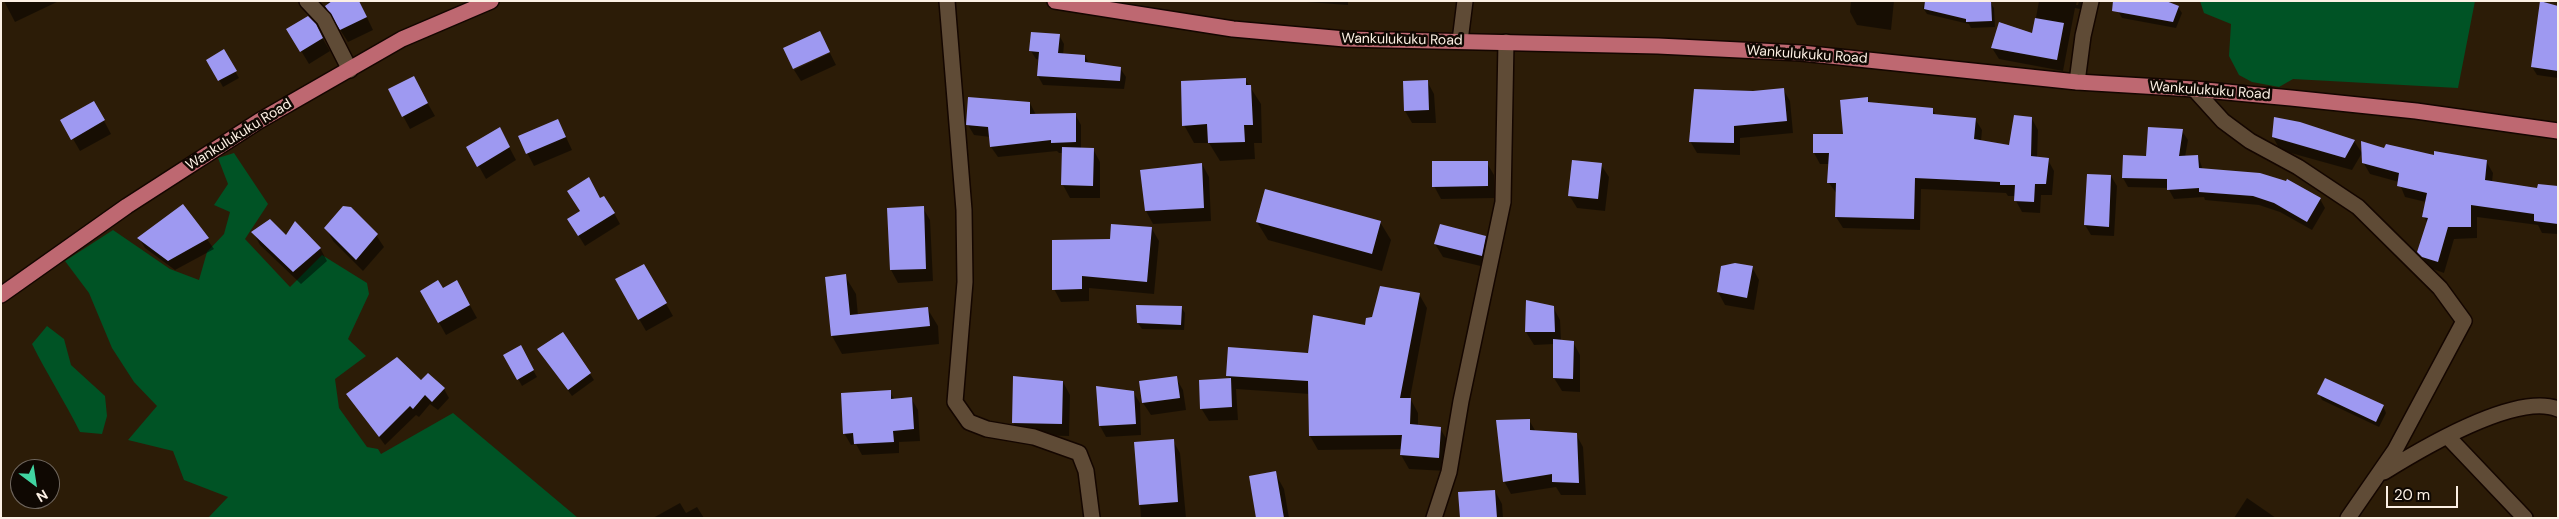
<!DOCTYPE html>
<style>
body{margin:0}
#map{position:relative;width:2559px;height:519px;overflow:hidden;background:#2c1c07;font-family:"DM Sans",sans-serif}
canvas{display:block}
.frame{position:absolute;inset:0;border:2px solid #fcf0e4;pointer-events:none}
.north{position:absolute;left:10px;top:459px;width:50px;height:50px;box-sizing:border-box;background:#0f0802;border:1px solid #6e655c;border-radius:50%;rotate:149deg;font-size:14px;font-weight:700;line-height:20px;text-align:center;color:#fcf0e4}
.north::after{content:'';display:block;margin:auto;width:18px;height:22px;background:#41d4a1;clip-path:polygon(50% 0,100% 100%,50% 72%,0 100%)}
.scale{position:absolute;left:2386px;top:486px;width:72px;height:22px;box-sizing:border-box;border:2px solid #fcf0e4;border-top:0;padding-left:6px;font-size:15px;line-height:18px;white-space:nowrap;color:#fcf0e4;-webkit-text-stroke:4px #0f0802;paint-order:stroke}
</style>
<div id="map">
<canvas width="2559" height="519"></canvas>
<div class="frame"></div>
<div class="north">N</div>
<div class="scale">20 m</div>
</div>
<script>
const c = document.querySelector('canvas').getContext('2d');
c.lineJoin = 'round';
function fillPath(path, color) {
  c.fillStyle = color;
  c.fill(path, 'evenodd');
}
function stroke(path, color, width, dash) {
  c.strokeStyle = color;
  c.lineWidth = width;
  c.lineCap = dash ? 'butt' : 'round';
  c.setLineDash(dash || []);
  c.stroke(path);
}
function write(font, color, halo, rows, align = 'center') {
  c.font = font + ' "DM Sans",sans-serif';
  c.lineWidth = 5;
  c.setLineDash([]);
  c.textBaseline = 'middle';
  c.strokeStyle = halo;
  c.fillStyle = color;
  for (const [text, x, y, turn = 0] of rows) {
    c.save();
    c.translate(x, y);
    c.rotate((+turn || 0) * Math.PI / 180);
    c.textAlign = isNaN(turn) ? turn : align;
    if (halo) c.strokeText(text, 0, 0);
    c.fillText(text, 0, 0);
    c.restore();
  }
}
const green = new Path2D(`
 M2200,1H2475L2458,88L2293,79L2279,87L2252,82L2239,75L2229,56L2231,24L2204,13Z
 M234,153L268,204L245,239L290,287L322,255L367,283L369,294L348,339L366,356L335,379L339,408L367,447L378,449L381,454L453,413L578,518H208L228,497L184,480L173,451L128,440L157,406L134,382L112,348L89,293L65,261L113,230L170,269L199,280L207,252L224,234L230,212L214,205L228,184L218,158Z
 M47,326L64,339L71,365L105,396L107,416L102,434L80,432C65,402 47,374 32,344Z`);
const shadow = new Path2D(`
 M4,1H59L15,22Z
 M327,1H359L373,30L348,42L333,19Z
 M1293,1H1348V5Z
 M1498,1H1529V2Z
 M1851,1H1894L1891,30L1857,25L1850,12Z
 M2039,1H2077L2076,5H2078L2079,1H2086L2085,10L2075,8L2063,71L1999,59L1992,48L2033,34Z
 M2120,1H2168V3L2178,7L2182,13L2176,28L2122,18L2118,11Z
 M2541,1L2558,7V78L2537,75L2532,67Z
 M1990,2L1994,8L1995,27L1971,28L1969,24L1927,14L1923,8L1924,3Z
 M315,25L330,51L309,64L288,29Z
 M1059,35L1064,44L1063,55L1085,56L1089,63L1120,68L1126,77L1124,89L1043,85L1038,76L1040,60L1036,59L1031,51Z
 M223,51L239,78L223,87L208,60Z
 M830,53L836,65L801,81L794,70Z
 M1245,79L1261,104L1262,143H1254L1255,159L1220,161L1209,143H1194L1184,125Z
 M1427,81L1434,94L1436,123H1412L1405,111Z
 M1783,89L1790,101L1793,133L1740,138V155L1697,153L1690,141L1753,92Z
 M389,90H420L435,116L410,129Z
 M1867,98L1870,103L1932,109L1936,115L1975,119L1982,130L1981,141L2010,146L2032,119L2038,130L2037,158L2048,160L2054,171L2052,195H2041L2040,213L2022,212L2016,201V196H2008L2006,193L1921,189L1920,230L1843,228L1836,217L1837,194L1829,183L1830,164H1820L1814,153L1844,135Z
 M94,102L111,134L80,151L62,120Z
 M1030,103L1036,115L1075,114L1081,125V149H1093L1100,162V198H1070L1063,185V153H1059L1057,151L998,157L991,147L990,137L974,135L968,125Z
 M558,120L572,150L534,166L519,137Z
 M2182,131L2188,140L2185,157L2198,156L2203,170L2320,199L2325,208L2312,230L2280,212L2259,205L2205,200L2204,197L2174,199L2168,188L2128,187L2123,178Z
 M2273,137L2354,141L2362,153L2352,170L2280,150Z
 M506,141L516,160L486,179L468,147Z
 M2385,150L2486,161L2493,173L2492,182L2539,189L2558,188V234L2542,233L2538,225L2477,217V238L2454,239L2444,273L2430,268L2419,252L2428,223L2424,217L2426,202L2405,197L2399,182L2370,174L2363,162Z
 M1487,163L1494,175L1495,198L1441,199L1434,186Z
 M1202,164L1209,177L1211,221L1153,224L1146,211L1142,171Z
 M1601,165L1609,177L1605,211L1577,208L1569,195Z
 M2111,176L2117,186L2114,236L2091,235L2085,225Z
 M600,200L614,213L620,224L585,246L575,230L581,212Z
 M183,206L214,249L175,270L145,248L139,238Z
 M923,208L930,220L933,281L898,283L891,270L888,209Z
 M1257,222H1380L1391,240L1382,271L1268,240Z
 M326,228L376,235L384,247L363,271L333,241Z
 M1152,229L1159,241L1154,294L1089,288V301L1061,302L1054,289L1111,240Z
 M253,232L286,237L320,248L327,261L301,284L260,245Z
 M1485,237L1493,249L1489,268L1443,257L1435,244Z
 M644,265L673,316L646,331L639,319Z
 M1752,267L1759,280L1754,310L1725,305L1718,292Z
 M845,276L856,294L858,316L927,308L938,326L939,344L842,354L832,336L826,278Z
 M457,282L477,318L446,335L421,291L443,290Z
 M1419,294L1427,308L1410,398L1418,413V426L1440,428L1448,442L1446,471L1409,469L1401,455L1402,449L1318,450L1310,436V394L1236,389L1238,420L1209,421L1201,408L1230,379L1227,375L1309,354L1366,326L1373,318Z
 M1527,301L1553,307L1560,320L1561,341L1573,342L1580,355V392L1562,391L1554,378V344L1534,345L1526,332Z
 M1137,306L1181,307L1185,313L1184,330L1142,329L1138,323Z
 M563,333L594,380L572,396L543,356Z
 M520,347L537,377L522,386L505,355Z
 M1176,378L1183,390L1186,410L1151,415L1143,403Z
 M421,381L444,389L449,398L438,410L430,404L419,417L416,415L385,445L348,395Z
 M1063,382L1070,395L1069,436L1021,435L1013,422Z
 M1098,387L1133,392L1140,403L1141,435L1106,437L1100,426Z
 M890,392L895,400L911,398L918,410L920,441L899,442V453L862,455L856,444L851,445L844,433Z
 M2319,394L2383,406L2386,413L2379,427L2322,400Z
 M1529,420L1536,432L1576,434L1583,447L1586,495H1561L1556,487L1511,494L1504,481Z
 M1173,441L1180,453L1186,518H1141L1136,443Z
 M1275,473L1284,489L1289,518H1258Z
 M1495,491L1502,504L1503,518H1461Z
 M2247,498L2276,518H2234Z
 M680,503L686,513L697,507L704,518H653Z`);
const building = new Path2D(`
 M332,1H359L367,17L340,30L325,6Z
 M1925,1H1991L1992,21L1966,22V19L1924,9Z
 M2113,1H2166L2179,6L2173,22L2112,11Z
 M2540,1L2558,6V71L2531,67Z
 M308,16L316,24L323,38L300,52L286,29Z
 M2035,18L2064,23L2057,60L1991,48L1999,22L2032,33Z
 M820,31L830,52L793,69L783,48Z
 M1031,32L1060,34L1058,53L1085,55V62L1121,67L1120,81L1037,76L1039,52L1029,51Z
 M224,49L237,71L218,81L206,60Z
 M414,76L428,103L402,117L388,89Z
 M1246,78V85H1251L1253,125H1244L1245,142L1208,143L1207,124L1182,126L1181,81Z
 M1428,80L1429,110L1404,111L1403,81Z
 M1784,88L1787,121L1734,126V143L1689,142L1694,89L1753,91Z
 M968,97L1030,102V114L1076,113V142L1051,143V140L990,147L988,127L966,125Z
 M1868,97V102L1933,108V114L1976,118L1974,139L2009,145L2014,115L2032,117L2031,156L2049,158L2046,184H2035L2034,202L2014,201L2015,185H2000V182L1915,178L1914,219L1835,217L1836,183H1827L1829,153H1813V134H1843L1840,100Z
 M94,101L105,120L71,140L60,120Z
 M2274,117L2300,122L2355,140L2345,158L2272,137Z
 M558,119L566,137L526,154L518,136Z
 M500,127L510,147L477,167L466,147Z
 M2148,127L2183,129L2179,156L2198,155L2199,168L2260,173L2286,181L2287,179L2321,198L2307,222L2274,203L2253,196L2199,192V188L2167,190V179L2122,178L2123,155L2146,156Z
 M2361,141L2384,148L2386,144L2434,155V151L2487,160L2485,180L2537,188L2538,184L2558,186V224L2534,221V214L2471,205V227H2448L2438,262L2422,257L2417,252L2428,218L2422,217L2427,193L2397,186L2399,173L2362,163Z
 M1062,147L1094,148L1093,186L1061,185Z
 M1572,160L1602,163L1598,199L1568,196Z
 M1432,161H1488V186L1432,187Z
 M1202,163L1204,208L1145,211L1140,170Z
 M2087,174L2111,175L2109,227L2084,225Z
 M589,177L600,198L604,196L615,213L578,236L567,219L580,211L567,191Z
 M1265,189L1381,221L1372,254L1256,222Z
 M183,204L209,238L168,261L137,238Z
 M343,206L351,207L378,234L356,260L324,228Z
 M924,206L926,269L890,270L887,208Z
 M270,219L286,235L295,221L321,248L293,272L251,232Z
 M1111,224L1152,227L1147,282L1082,276V289L1052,290V240L1110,239Z
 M1440,224L1486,236L1482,256L1434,244Z
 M1735,263L1753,266L1747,298L1717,292L1721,266Z
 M644,264L667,303L638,320L615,279Z
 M846,274L850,315L928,307L930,326L831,336L825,277Z
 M438,280L443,288L457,280L470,305L438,323L420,291Z
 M1380,286L1420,293L1400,398H1411L1410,424L1441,427L1439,458L1400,455L1402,435L1309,436L1308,381L1226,376L1228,347L1308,353L1313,315L1365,325L1366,318L1372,317Z
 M1526,300L1554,306L1555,332H1525Z
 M1136,305L1182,306L1181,325L1137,323Z
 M563,332L591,373L568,390L537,349Z
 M1553,339L1574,341L1573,379L1553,378Z
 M521,345L534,370L517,380L503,355Z
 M397,357L421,380L428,373L445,388L432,402L425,395L413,409L410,406L379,437L346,394Z
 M1013,376L1063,381L1062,424L1012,423Z
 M1177,376L1180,398L1142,403L1139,381Z
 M1231,378L1232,407L1200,409L1199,380Z
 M2325,378L2384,405L2376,422L2317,394Z
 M1096,386L1134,391L1136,424L1099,426Z
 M891,390V399L912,397L914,429L893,431L894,442L854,444L853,433L843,434L841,393Z
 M1530,419V430L1577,433L1579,483L1552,482V474L1503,482L1496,420Z
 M1174,439L1178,502L1139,505L1134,442Z
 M1276,471L1284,518H1256L1249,476Z
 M1495,490L1497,518H1460L1458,492Z`);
const minor = new Path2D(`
 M307,1L324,19L350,70
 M947,1L964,210L965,282L955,402L969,422L987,429L1034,437L1079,453L1086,471L1092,518
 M1460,41L1465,1
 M2077,82L2083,36L2091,1
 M2194,89L2223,121L2250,141L2298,167L2358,207L2440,288L2464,321L2395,450L2348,518
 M2448,437L2525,518
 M2384,472C2421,449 2516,392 2558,409
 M1434,518L1449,472L1461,401L1503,202L1506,42`);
const major = new Path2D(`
 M1055,1L1233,29L1345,39L1658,46L1801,53L2077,82L2194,89L2291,98L2416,111L2558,131
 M1,295L127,206L259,121L402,39L491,1`);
const streetNames = [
 ["Wankulukuku Road",1402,40,1],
 ["Wankulukuku Road",1807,55,4],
 ["Wankulukuku Road",2210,91,4],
 ["Wankulukuku Road",239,135,-32]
];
fillPath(green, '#005325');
fillPath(shadow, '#0007');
fillPath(building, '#9e99f1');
stroke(minor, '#140600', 18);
stroke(major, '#140600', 18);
stroke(minor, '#5f4b36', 15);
stroke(major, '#be6871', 15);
write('14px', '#fcf0e4', '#0f0802', streetNames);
</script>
